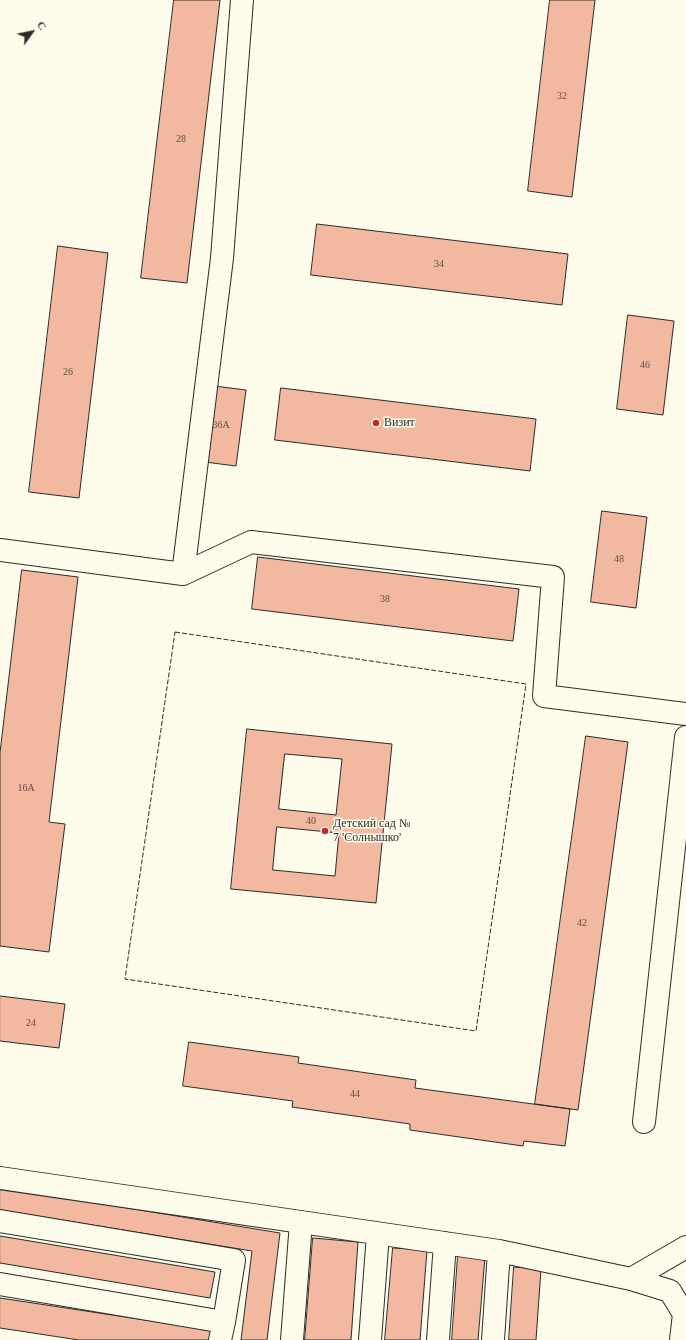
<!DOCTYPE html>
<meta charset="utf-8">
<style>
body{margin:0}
#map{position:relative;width:686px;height:1340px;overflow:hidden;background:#fdfbea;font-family:Georgia,serif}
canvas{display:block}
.north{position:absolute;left:12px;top:12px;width:40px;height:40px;-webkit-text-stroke:3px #fdfbea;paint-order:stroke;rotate:57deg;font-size:11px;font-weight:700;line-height:16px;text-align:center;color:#2b2b2b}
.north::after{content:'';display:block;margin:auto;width:14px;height:18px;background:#2b2b2b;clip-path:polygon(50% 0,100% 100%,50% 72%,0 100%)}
</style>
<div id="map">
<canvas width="686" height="1340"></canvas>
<div class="north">С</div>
</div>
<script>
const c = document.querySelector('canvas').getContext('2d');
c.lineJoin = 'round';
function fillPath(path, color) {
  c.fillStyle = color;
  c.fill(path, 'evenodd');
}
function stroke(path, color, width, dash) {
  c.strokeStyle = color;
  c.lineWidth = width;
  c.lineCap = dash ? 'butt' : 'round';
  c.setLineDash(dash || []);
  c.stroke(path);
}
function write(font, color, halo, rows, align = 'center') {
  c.font = font + ' Georgia,serif';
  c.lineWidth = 3;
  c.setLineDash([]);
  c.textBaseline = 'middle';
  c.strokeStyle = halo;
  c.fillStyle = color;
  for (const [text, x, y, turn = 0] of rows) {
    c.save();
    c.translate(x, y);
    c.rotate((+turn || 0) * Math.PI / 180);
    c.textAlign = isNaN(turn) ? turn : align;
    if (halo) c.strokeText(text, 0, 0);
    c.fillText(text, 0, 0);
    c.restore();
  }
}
const building = new Path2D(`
 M174,0H220L187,283L141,278Z
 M550,0H595L572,197L528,191Z
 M317,224L568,254L562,305L311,275Z
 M58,246L108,253L79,498L29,492Z
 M628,315L674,321L663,415L617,409Z
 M206,385L246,390L236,466L197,461Z
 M281,388L536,419L530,471L275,440Z
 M602,511L647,517L636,608L591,602Z
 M258,557L519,589L513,641L252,609Z
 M22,570L78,577L49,822L65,824L49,952L0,946V753Z
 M247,729L392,744L376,903L231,889ZM285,754L342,759L336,815L279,809ZM277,827L339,833L335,876L273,870Z
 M586,736L628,742L578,1110L535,1104Z
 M0,996L65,1004L59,1048L0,1041Z
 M189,1042L299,1057L298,1063L416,1080L415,1088L570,1109L565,1146L524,1141L523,1146L410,1130V1124L292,1107L293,1101L183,1086Z
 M0,1187L280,1233L267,1340H241L252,1251L0,1210Z
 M0,1236L215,1272L210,1298L0,1263Z
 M313,1238L358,1242L351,1340H305Z
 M393,1248L427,1250L420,1340H385Z
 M458,1255L485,1257L478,1340H452Z
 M514,1267L541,1269L536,1340H509Z
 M0,1298L211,1330L209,1340H79L0,1328Z`);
const minor = new Path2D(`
 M0,550L183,574L222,258L242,0
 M183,574L251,542L553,577L544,696L686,714
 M644,1122L686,737
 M0,1178L499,1251L631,1279L670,1291L684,1314L681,1340
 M0,1221L234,1260L224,1322L0,1284
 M631,1279L686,1247
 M220,1340L224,1322
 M292,1340L301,1222
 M370,1340L378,1234
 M438,1340L445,1243
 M493,1340L499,1251`);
const fence = new Path2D(`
 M175,632L526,684L476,1031L125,979Z`);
const markers = [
 [376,423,4,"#c62828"],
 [325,831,4,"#c62828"]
];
const numberNames = [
 ["32",562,96],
 ["28",181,139],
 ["34",439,264],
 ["46",645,365],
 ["26",68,372],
 ["36А",221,425],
 ["48",619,559],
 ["38",385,599],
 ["16А",26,788],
 ["40",311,821],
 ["42",582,923],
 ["24",31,1023],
 ["44",355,1094]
];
const poiNames = [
 ["Визит",384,423],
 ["Детский сад №",333,824],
 ["7 'Солнышко'",333,838]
];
fillPath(building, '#f2b8a0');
stroke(building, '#2b2b2b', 1);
stroke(minor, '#2b2b2b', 24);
stroke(minor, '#fdfbea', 22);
stroke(fence, '#2b2b2b', 1, [5, 2]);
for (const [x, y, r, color] of markers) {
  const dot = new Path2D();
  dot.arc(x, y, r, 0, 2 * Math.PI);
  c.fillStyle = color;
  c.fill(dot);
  stroke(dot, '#fdfbea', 1.5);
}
write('10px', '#5d4e48', null, numberNames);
write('12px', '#2b2b2b', '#fdfbea', poiNames, 'left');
</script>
